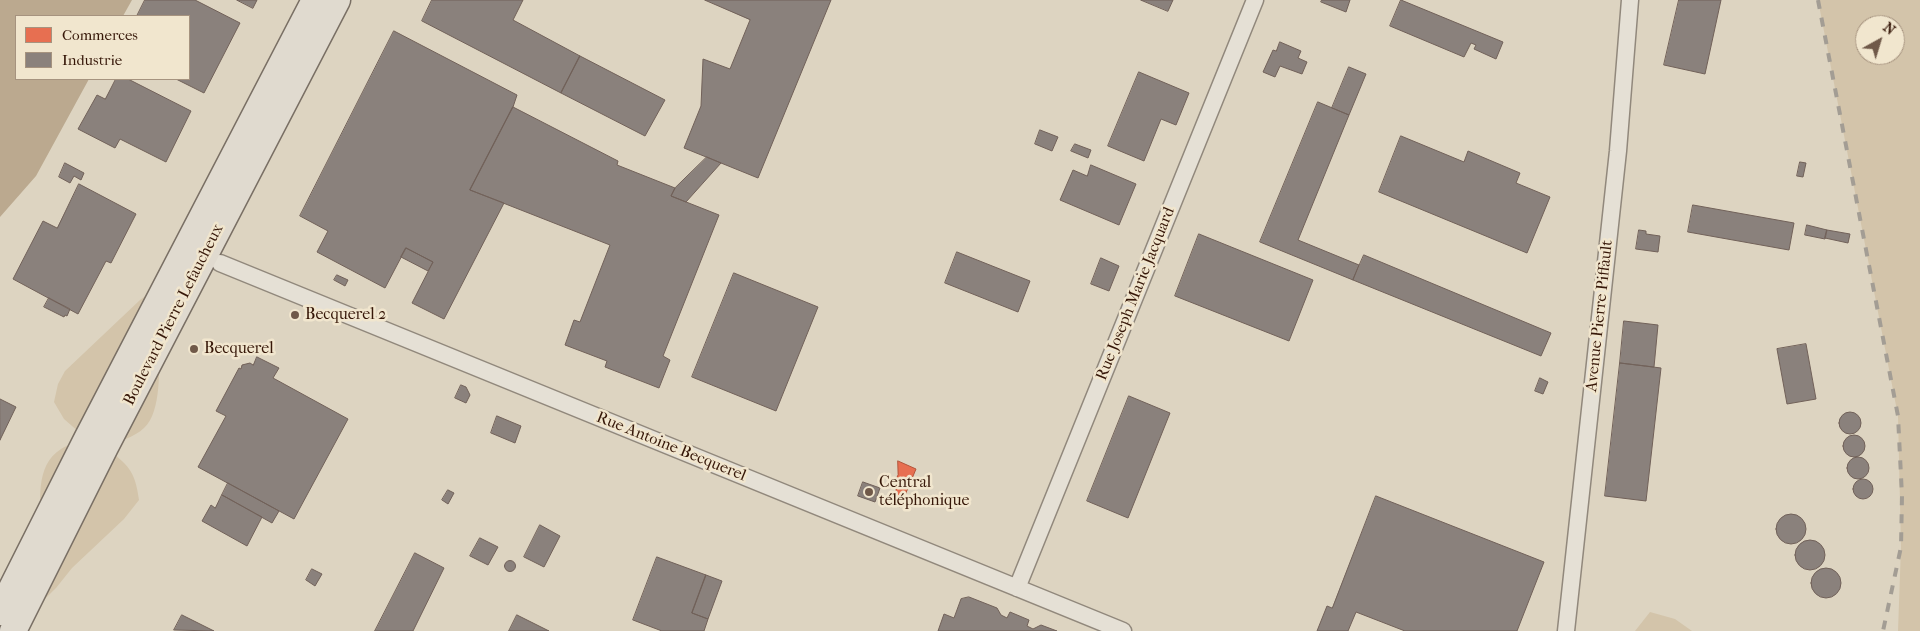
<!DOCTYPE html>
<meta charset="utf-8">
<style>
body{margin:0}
#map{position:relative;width:1920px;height:631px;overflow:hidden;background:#ddd4c1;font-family:"IM FELL French Canon",serif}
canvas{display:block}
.legend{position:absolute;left:15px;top:15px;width:175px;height:65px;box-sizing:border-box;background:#f1e6ce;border:1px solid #a6937f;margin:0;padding:6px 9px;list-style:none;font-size:15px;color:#361708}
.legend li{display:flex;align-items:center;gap:10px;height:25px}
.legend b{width:25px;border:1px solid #a6937f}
.north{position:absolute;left:1855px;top:15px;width:50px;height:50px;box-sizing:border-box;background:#f1e6ce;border:1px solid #a6937f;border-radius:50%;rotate:39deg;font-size:14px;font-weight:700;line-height:20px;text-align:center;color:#361708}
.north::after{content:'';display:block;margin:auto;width:18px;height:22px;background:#705949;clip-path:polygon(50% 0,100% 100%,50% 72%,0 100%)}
</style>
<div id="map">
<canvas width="1920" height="631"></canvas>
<ul class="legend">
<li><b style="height:14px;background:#e76f51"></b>Commerces</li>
<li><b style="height:14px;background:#8a817c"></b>Industrie</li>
</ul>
<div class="north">N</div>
</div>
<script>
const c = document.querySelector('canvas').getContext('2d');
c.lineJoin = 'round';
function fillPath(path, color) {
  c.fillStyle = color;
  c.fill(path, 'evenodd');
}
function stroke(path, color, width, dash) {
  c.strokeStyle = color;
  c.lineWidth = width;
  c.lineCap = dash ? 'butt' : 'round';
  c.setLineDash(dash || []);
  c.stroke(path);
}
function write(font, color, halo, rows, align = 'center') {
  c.font = font + ' "IM FELL French Canon",serif';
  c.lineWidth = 5;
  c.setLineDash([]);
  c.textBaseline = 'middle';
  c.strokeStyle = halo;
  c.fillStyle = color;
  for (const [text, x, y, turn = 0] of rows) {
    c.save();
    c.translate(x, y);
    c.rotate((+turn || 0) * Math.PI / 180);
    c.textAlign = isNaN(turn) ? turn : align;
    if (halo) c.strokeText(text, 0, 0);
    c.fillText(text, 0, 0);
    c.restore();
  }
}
const green = new Path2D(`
 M1818,0H1920V631H1898L1901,547L1898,416ZM1865,25H1895V55H1865Z
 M170,278L41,530C41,503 34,466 61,449C69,444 78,442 87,439L64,419L54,402L58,384L65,371L140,300Z
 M159,344C159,366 162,412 144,428C135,437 117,442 105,447C128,465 135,470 139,500L124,519L72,568L56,588L15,628Z
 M1650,612L1675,619L1692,631H1635Z`);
const water = new Path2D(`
 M0,0H132L123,16H16V79H89L36,176L0,217Z`);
const shops = new Path2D(`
 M898,461L916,469L900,507L896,505V488L893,487L898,475Z`);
const industry = new Path2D(`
 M145,0H195L240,23L204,93L176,79H189V16H137Z
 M237,0H257L253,8Z
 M432,0H523L513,20L580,56L561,93L422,21Z
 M705,0H831L758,178L684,148L701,106L703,59L730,69L750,20Z
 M1141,0H1173L1168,11Z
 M1322,0H1350L1346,12L1321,2Z
 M1401,0L1503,42L1496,59L1474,49L1476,45L1471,43L1464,57L1390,26Z
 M1679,0H1721L1705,74L1664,65Z
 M394,31L517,95L513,107L470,190L504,203L444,319L412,303L433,262L406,248L385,288L317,252L328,231L300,216Z
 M1280,42L1301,51L1298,58L1307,62L1302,74L1280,66L1275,77L1263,72L1273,50L1276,51Z
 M580,56L665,100L645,136L561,93Z
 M1349,67L1366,74L1349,115L1332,108Z
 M1139,72L1189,93L1176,125L1161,119L1144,161L1108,146Z
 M116,79H128L191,111L166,162L120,139L115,148L78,129L97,95L105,99Z
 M1318,102L1349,115L1298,240L1359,265L1353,280L1260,242Z
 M513,107L618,161L617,165L675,188L671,196L719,215L663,356L670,360L659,388L605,367L607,361L565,345L574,320L580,322L610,245L470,190Z
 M1040,130L1058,137L1052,151L1035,144Z
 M1401,136L1464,162L1468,151L1520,173L1516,183L1550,197L1527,253L1379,192Z
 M1075,144L1091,150L1088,158L1071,151Z
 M707,157L721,163L686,202L671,196L675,188Z
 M1800,162L1806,163L1803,177L1797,176Z
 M65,163L84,173L81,180L74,176L70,183L59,177Z
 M1091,165L1136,184L1119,225L1060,200L1073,170L1087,176Z
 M79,184L136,214L111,263L106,261L78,314L13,279L43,221L57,228Z
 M1693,205L1794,223L1789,250L1688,232Z
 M1807,225L1827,230L1825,239L1805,235Z
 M1639,230L1646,231V234L1660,236L1658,252L1636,249Z
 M1827,230L1850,234L1848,243L1825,238Z
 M1199,234L1313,280L1289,341L1175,296Z
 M406,248L433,262L428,271L401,257Z
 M957,252L1030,281L1018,312L945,283Z
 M1364,255L1551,333L1541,356L1353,280Z
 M1101,258L1119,266L1109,291L1091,284Z
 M734,273L818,307L776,411L692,377Z
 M337,275L348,280L345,286L334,280Z
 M49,298L70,309L67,316L65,315L64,317L44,307Z
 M1624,321L1658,325L1654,367L1620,363Z
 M1806,344L1816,399L1787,404L1777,349Z
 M257,357L279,368L273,378L348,419L294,519L198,467L226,416L216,411L239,368L241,369L242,365L250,363L253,365Z
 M1620,363L1661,368L1646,501L1605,496Z
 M1540,378L1548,382L1543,394L1535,391Z
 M461,385L466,387L470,395L466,403L455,398Z
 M1129,396L1170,413L1128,518L1087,501Z
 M0,399L16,407L0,440Z
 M1839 423a11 11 0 1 1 22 0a11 11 0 1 1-22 0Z
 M497,416L521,426L515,443L491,433Z
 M1843 446a11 11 0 1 1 22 0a11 11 0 1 1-22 0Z
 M1847 468a11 11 0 1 1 22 0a11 11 0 1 1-22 0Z
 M1853 489a10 10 0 1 1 20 0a10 10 0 1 1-20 0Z
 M863,482L880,488L875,502L858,496Z
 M228,483L279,511L272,523L222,495Z
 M448,490L454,493L448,504L442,500Z
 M222,495L262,517L247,546L202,521L211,505L215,508Z
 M1376,496L1544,562L1517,631H1405L1356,612L1348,631H1317L1327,606L1332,608Z
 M1776 529a15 15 0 1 1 30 0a15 15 0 1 1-30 0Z
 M540,525L560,536L544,567L524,557Z
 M480,538L498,547L488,565L470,556Z
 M1795 555a15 15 0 1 1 30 0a15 15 0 1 1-30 0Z
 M415,553L444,568L413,631H375Z
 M657,557L706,575L692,613L708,619L704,631H662L633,620Z
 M504.5 566a5.5 5.5 0 1 1 11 0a5.5 5.5 0 1 1-11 0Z
 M1811 583a15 15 0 1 1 30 0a15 15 0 1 1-30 0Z
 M312,569L322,574L315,586L306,580Z
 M706,575L722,581L708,619L692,613Z
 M969,597L997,608L1001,615L1007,618L1010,612L1029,620L1027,626L1033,629L1041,625L1057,631H938L944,614L954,618L961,599Z
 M182,615L214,631L174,630Z
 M517,615L549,631H509Z`);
const minor = new Path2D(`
 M220,263L1123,631
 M1017,588L1255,0
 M1566,631L1618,151L1630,0`);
const primary = new Path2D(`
 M0,612L87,439L315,0
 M13,631L105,447L337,0`);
const rail = new Path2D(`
 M1818,0L1898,416L1902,496L1901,547L1883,631`);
const markers = [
 [295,315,5,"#705949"],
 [194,349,5,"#705949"],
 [869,492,5,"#705949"]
];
const streetNames = [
 ["Rue Joseph Marie Jacquard",1136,294,-68],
 ["Boulevard Pierre Lefaucheux",174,315,-63],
 ["Avenue Pierre Piffault",1600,316,-84],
 ["Rue Antoine Becquerel",671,447,22]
];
const poiNames = [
 ["Becquerel 2",305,315],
 ["Becquerel",204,349],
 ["Central",879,483],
 ["téléphonique",879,501]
];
fillPath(green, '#d3c4aa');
fillPath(water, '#bba98f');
fillPath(shops, '#e76f51');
stroke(shops, '#b2553b', 1);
fillPath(industry, '#8a817c');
stroke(industry, '#716159', 1);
stroke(minor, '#91887c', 19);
stroke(primary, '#796f64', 29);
stroke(minor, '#e5e0d5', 16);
stroke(primary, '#e0dacf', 26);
stroke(rail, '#a39d94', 4, [9, 9]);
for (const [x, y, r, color] of markers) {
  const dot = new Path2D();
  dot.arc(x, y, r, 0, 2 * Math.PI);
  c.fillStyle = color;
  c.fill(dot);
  stroke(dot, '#f1e6ce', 2);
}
write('16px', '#361708', '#f1e6ce', streetNames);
write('16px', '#361708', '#f1e6ce', poiNames, 'left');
</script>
